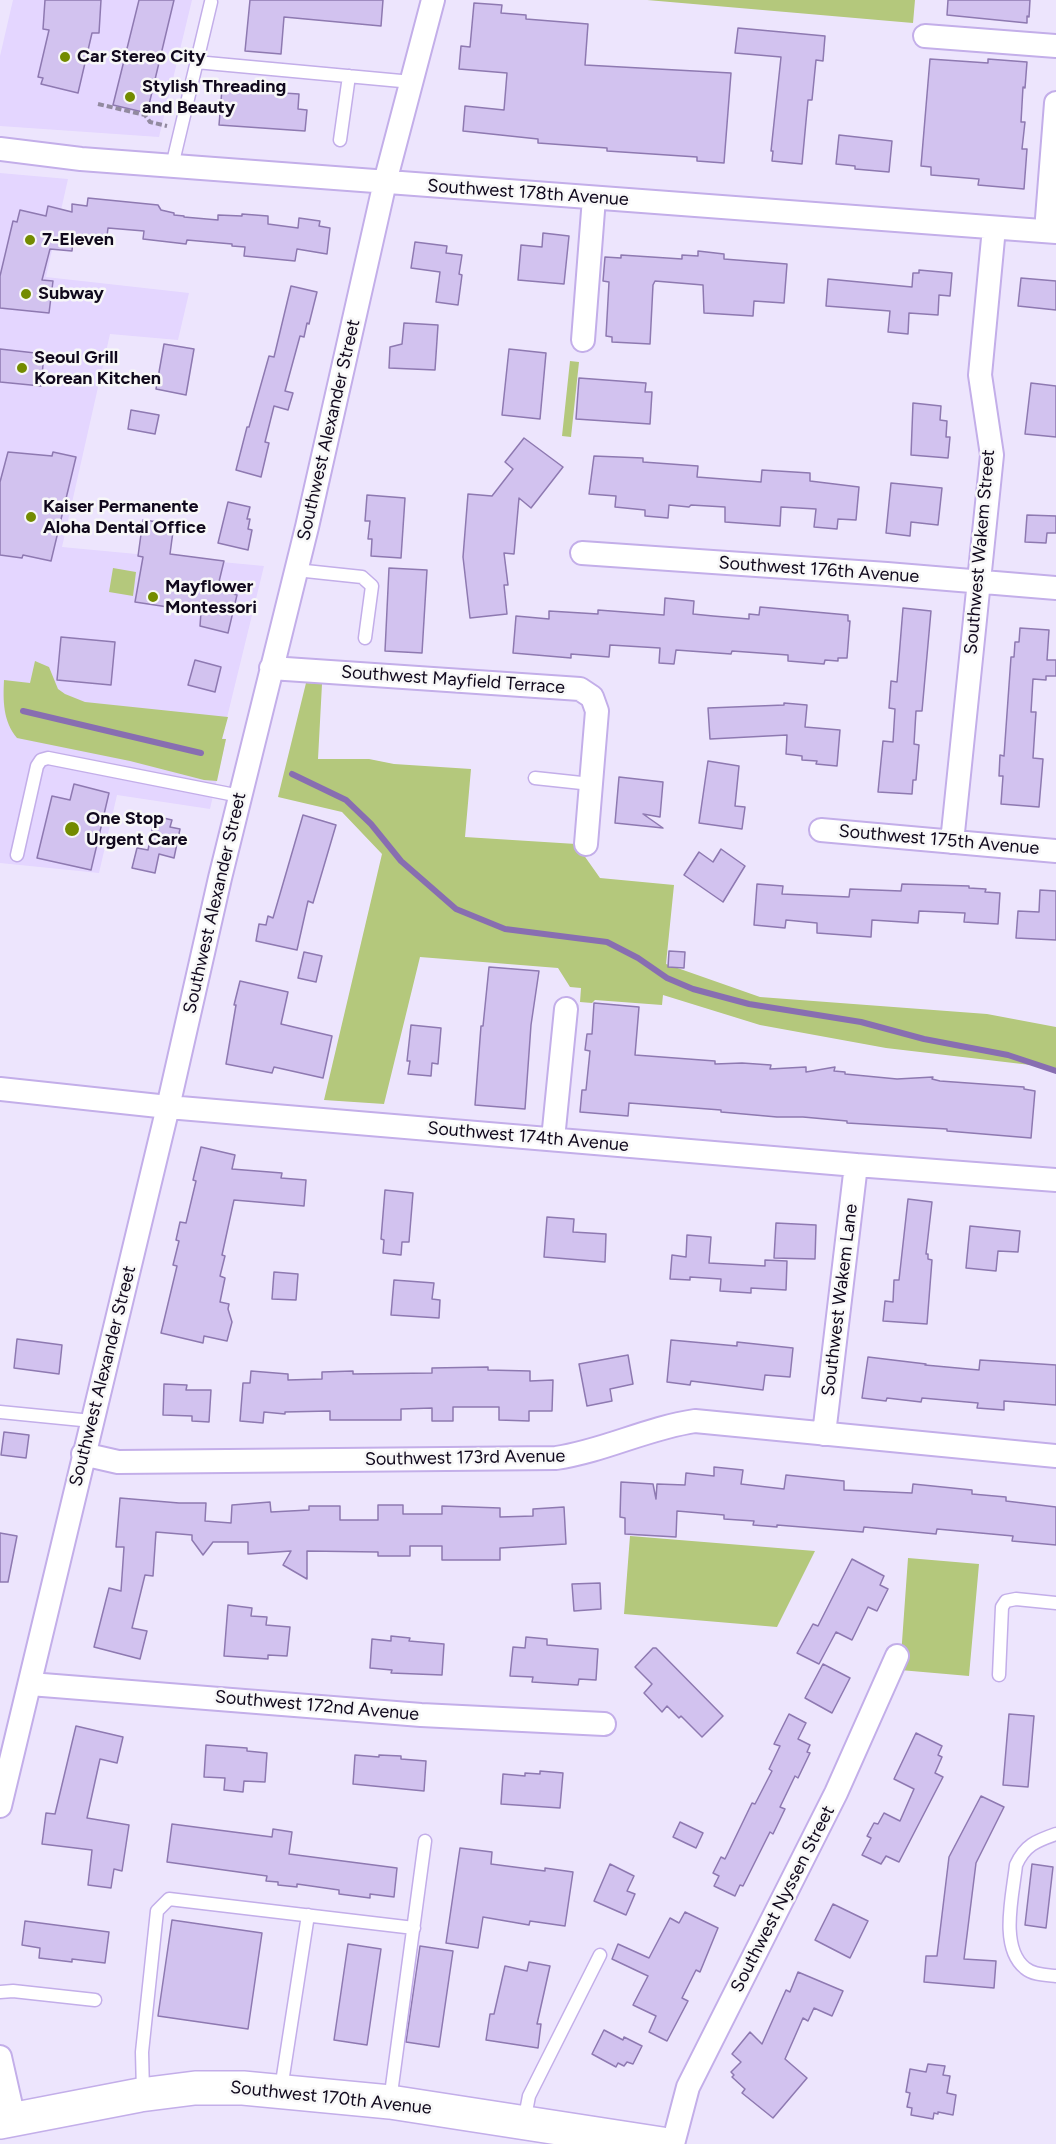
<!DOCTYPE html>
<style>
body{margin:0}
canvas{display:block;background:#ede5fd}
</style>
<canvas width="1056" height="2144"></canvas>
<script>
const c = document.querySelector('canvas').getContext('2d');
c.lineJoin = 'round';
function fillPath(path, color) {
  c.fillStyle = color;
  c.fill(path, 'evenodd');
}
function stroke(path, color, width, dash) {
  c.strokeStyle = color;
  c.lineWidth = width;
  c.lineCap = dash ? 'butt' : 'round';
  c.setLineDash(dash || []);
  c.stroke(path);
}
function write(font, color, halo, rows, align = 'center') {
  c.font = font + ' Figtree,sans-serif';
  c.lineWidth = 5;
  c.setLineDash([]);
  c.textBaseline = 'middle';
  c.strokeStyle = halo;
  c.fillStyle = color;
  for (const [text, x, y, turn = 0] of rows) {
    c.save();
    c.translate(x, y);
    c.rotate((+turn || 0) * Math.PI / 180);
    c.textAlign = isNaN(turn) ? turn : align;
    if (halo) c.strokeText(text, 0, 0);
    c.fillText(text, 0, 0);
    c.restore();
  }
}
const built = new Path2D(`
 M13,0H192L159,137L0,126V56Z
 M0,173L68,179L46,277L189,293L178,340L110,334L62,547L264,566L222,738L226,739L210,809L117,795L99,873L0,863Z`);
const green = new Path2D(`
 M647,0H915L913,23Z
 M570,361L579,362L571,437L562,436Z
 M113,568L136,572L133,596L109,592Z
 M35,661L49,667L58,689L65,694L85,702L228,717L222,739H226L217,781L204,780L130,761L17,738C3,721 3,701 4,680L30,683Z
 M306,683L322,684L318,759H369L394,764L471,769L465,837L576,844L600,878L674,885L666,964L760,997L987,1014L1056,1027V1068L886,1048L760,1025L663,995L662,1005L595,1000L592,1003L580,1002L581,988L570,987L558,968L420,957L384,1104L324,1100L382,854L342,812L278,797Z
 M630,1536L815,1551L777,1627L624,1614Z
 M908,1558L979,1564L969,1676L900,1670Z`);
const stream = new Path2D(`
 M23,711L201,753
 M292,774L346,800L371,824L401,861L456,909L505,929L607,942L638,958L667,978L693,989L749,1004L861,1022L924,1039L1008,1055L1056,1071`);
const building = new Path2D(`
 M45,0H101L99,33H92L78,93L41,84L43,78L38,77L49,30L43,29Z
 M139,0H174L147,113L113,105Z
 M250,0H383L381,26L284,17L281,54L245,51Z
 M948,0H1030L1029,17L1027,16V23L947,15Z
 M474,3L502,5L501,13L526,15V19L588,24L585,65L731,73L724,163L697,161V157L607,151V148L538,143V139L463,131L465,106L504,110L507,73L459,69L461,46L470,47Z
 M738,28L825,36L823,61L816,60L812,100H808L802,164L772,161L773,151H771L781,57L735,53Z
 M930,59L988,63V59L1027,62L1025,88L1023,87L1021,122H1025L1022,149H1027L1024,189L978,185L979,179L931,175V167L921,166Z
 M222,89L299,94L298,109L307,110L305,131L219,125Z
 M839,135L892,141L889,172L855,169V166L836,164Z
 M88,198L158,205L161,210L174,213V215L184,216V217L218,220V215L242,216V214L268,216V224L298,228L299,218L320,221L319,226L330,228L327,254L297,249L295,261L244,256L245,247L232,246V244L187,240L186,244L143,239L144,231L108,228L107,236L100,235V239H73L72,251L50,249L42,280L53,281L49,313L0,308V276L13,221L17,222L20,210L46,216L48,206L72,212V204L87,206Z
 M543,233L569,236L564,284L518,280L521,245L542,247Z
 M415,242L447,246L446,253L462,255L459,274L462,275L458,305L436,302L440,272L411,268Z
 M698,251L724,254V259L787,264L784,303L754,301L753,316L704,313L703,285L655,281L653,285L650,344L612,342V337L606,336L609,282L603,281L605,257L621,258V255L682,259V255L698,256Z
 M919,270L952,273L950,296L939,295L938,315L909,313L908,334L888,332L890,311L826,306L828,279L912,287L913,273H919Z
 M1021,278L1056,281V310L1018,306Z
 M291,286L317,292L309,324L307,323L304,337L300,336L285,391L293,393L288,410L274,406L265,442L269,443L261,477L236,470L247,427H249L269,356L274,357Z
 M404,323L438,325L435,370L389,368L390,347L402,344Z
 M164,344L194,349L186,395L156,389Z
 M0,349L44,354L41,386L0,382Z
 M509,349L546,353L540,419L502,415Z
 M579,378L646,383L645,392H652L650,424L576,419Z
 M1031,383L1056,386V437L1025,434Z
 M913,403L941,406L940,420L947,421L946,437H950L948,458L911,455Z
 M131,410L159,415L155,434L128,429Z
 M524,438L563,467L531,508L519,498L514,554L504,553L508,585H504L507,614L470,618L463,557L468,494L492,496L513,469L505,462Z
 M8,452L52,456L53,452L76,457L51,561L23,555L22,558L0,555V482Z
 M594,456L643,458V462L698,466L697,477L761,482L762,470L810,473V481L859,487L856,520L838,519L837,529L814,527L816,509L781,507L780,526L725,522V507L691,505L689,507L669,505L668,518L645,516V510L615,507L616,496L589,494Z
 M891,483L942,488L938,525L911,522L910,536L886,533Z
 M367,495L405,498L401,558L371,556L372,539H368L370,521H365Z
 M228,502L250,507L247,519H250L248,529L252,530L248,550L218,543Z
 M1027,515L1056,516V533H1047L1046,543L1025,542Z
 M143,520L174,524L170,554L224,561L217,590L237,595L228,633L200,626L201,612L135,602L143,557L138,556Z
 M389,568L427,570L422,653L385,651Z
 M665,598L694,601L693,614L713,616L749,619V614L759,615L760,607L848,615V621H850L847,658H838V661L825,660L824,664L788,661V655L732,651L731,654L676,650L674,664L659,663L660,648L610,645L609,657L571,654V658L513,653L516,616L549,619V611L598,614V610L664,615Z
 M903,608L931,611L922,711H916L914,744L919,745L916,780H913L912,794L878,792L883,741L893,742L895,709L889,708L891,681L897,682Z
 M1020,628L1049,630L1047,660H1056V676H1046V680L1033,679L1031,712H1036L1033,758L1043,759L1039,807L1001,804L1003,776H999L1000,755L1004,756L1011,657H1014L1015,642H1019Z
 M61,637L115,642L111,685L57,680Z
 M195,660L221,667L215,692L188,685Z
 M784,703L807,705L805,727L840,730L837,766L816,764L817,761L802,760V756L786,754L787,735L710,739L708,708L784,705Z
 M708,761L739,766L735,806L745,807L742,829L699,823Z
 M619,777L663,782L660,817L643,814L663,828L615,823Z
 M74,784L109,793L91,870L37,858L52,796L70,800Z
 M303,815L336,825L313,903L308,901L297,950L256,941L259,924L266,925L268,916L273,918Z
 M155,816L172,820L170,827L180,829L174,858L159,854L155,873L132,868L137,848L148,850Z
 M721,849L745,866L723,902L684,875L699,852L713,862Z
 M757,884L783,886L782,894L849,897L850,889L901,891L902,884L969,886V888L986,889L985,892L1000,893L998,924L964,922L965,913L919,911L918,923L872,920L871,937L817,933V923L786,920L785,928L754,925Z
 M1040,890L1056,891V940L1016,938L1018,911L1039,912Z
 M669,951L685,952L684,968L668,967Z
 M304,952L322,956L316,982L298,978Z
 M489,967L539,971L531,1025L525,1109L475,1105L481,1026H483Z
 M240,981L288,992L281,1024L332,1036L323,1078L274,1067L272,1073L226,1064L236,1005H234Z
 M594,1003L639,1007L635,1055L715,1061V1064L742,1063L771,1065L770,1069L806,1067V1072L835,1067L834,1071L845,1072V1074L897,1079L933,1077L932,1079L940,1081L1024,1087V1089L1035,1091L1031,1138L947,1131V1129L847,1123V1121L803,1117H777L721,1112V1110L629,1103L628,1116L580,1112L582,1090H586L590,1051L585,1050L587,1034H592Z
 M411,1025L441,1028L438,1064L432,1063L431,1076L408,1074L410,1061H407Z
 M201,1147L235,1155L232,1169L282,1173L281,1178L306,1180L304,1206L234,1200L222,1255L225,1256L220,1276L225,1278L220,1302L229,1304L228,1309L232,1322L227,1341L204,1336L203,1343L161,1333L177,1266L173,1265L179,1241L176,1240L180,1222L186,1223L196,1181L193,1180Z
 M385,1190L413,1193L409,1242H402L401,1255L383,1253L384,1240L381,1239Z
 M908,1199L932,1202L926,1254H928V1259L932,1260L927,1324L883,1321L885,1301L893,1302L894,1280H899Z
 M547,1217L574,1219L573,1232L606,1234L605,1262L544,1257Z
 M776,1223L816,1225L815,1259L774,1258Z
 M970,1226L1020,1231L1018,1252L998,1251L996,1271L966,1268Z
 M687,1235L711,1237L709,1263L765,1266V1260L787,1261L786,1290L751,1288V1293L720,1291L721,1279L690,1277V1280L670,1279L672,1255L686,1257Z
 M274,1272L298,1274L296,1300L272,1299Z
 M394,1280L434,1283L432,1299L440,1300L439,1318L391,1315Z
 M17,1339L62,1345L59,1374L14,1368Z
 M671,1340L737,1346V1342L793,1348L790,1377L765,1375L763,1390L691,1381L690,1385L667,1382Z
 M628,1355L633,1384L610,1389L612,1401L587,1406L579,1364Z
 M868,1357L926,1364L925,1365L979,1370L980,1360L1056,1365V1405L1004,1401V1410L977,1408L978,1403L922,1398L921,1402L887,1398L886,1401L862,1398Z
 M488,1367V1370L530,1371V1381L553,1380L552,1411H529V1421L499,1420V1407H453V1421H432V1408L401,1409V1420H330V1411L285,1412V1414L264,1412L263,1423L240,1421L243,1383H250L251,1371L288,1374V1380L322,1379V1372L353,1371V1374L432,1373V1368Z
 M164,1384L187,1385L186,1390H211L209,1422L192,1421V1416L163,1415Z
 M4,1432L29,1435L26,1458L1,1455Z
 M714,1467L743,1470L741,1484L784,1489L786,1475L844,1481V1490L912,1493L913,1484L972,1490V1494L1006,1497V1501L1056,1507V1545L1012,1541L1013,1536L937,1529L936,1534L864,1527L863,1532L777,1525V1527L753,1525L754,1521L724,1519V1515L677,1511L676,1537L625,1534V1518L620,1517L621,1482L653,1484L656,1499L657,1484L685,1485L686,1473L714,1476Z
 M120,1498L179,1503H206L205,1521L231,1523L232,1505L270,1502L271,1512L309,1510V1506H340V1520H378V1505H403V1514H442V1506L500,1508V1517L533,1516V1509L564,1507L566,1544L500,1548V1560H442V1546H410V1556H378V1552L307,1551V1579L283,1565L291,1551L248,1554V1542H213L203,1555L192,1540V1535L156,1532L153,1576L145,1575L132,1628L147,1631L140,1659L94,1647L109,1588L121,1591L124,1547H116Z
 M0,1533L17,1536L8,1582H0Z
 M852,1559L884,1576L880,1585L888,1589L877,1611L868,1607L852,1640L836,1632L819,1664L797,1653L813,1624L818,1626Z
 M600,1583L601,1609L574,1611L572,1584Z
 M228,1605L252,1608L251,1616L267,1617L266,1625L290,1627L287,1656L268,1655V1659L224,1656Z
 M391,1636L410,1638L409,1641L444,1644L442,1675L391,1673L392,1670L370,1668L372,1639L391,1641Z
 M526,1637L547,1639V1645L598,1649L596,1680L579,1679L578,1685L532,1682L533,1677L510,1676L513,1647L525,1648Z
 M653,1648H656L723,1716L702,1737L681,1716L679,1718L667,1706L662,1712L644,1693L652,1684L635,1667Z
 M823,1664L850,1678L832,1713L805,1698Z
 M789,1714L806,1723L798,1739L810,1745L807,1752L810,1753L798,1778L795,1776L780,1807L785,1809L773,1834L770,1832L743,1886L740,1885L735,1896L714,1886L719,1876L713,1873L721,1857L725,1859L752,1803L755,1804L772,1771L769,1769L780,1746L774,1744Z
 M1009,1714L1034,1716L1028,1787L1003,1785Z
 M76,1726L123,1737L117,1763L100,1759L87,1818L129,1825L122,1871L114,1869L111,1888L88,1885L92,1850L42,1844L46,1813L55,1814Z
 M916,1733L942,1746L938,1755L942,1757L935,1773L943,1777L899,1862L886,1856L881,1864L862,1855L871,1838L867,1836L874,1823L878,1824L884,1813L900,1821L914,1789L894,1779Z
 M206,1745L247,1748V1751L267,1753L265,1782L244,1781L243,1792L224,1790L225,1778L204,1777Z
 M355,1755L379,1757V1755L401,1756V1759L426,1761L424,1791L353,1784Z
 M540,1771L563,1773L560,1808L501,1804L503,1774L525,1776V1773L540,1774Z
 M981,1796L1004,1807L976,1863L964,1959L996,1961L994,1988L924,1982L926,1956H937L949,1857Z
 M680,1822L703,1833L696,1848L673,1837Z
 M172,1824L272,1837L273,1829L292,1832L289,1854L397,1868L394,1897L370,1894V1898L339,1894V1890L297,1884V1887L278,1885V1882L266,1881L267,1876L167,1862Z
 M460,1848L492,1852L491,1864L545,1871V1868L573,1872L565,1926L530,1921L529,1925L483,1917L478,1948L446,1943Z
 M610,1864L634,1876L627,1891L635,1894L626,1915L594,1901Z
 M1032,1864L1053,1867L1046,1928L1025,1925Z
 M833,1904L868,1921L850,1958L815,1940Z
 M685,1912L718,1928L700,1972L696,1970L682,1998L688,2001L667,2041L649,2032L656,2016L633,2005L648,1976L612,1959L618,1944L649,1958L670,1918L679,1923Z
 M172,1920L262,1933L248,2029L158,2016Z
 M25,1921L109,1932L105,1963L72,1959V1962L39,1958L40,1948L22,1945Z
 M348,1944L381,1949L367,2045L334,2040Z
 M420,1946L453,1951L439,2047L406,2042Z
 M529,1962L550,1966L537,2024H541L538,2048L486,2040L490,2014H494L505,1966L527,1971Z
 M798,1972L843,1991L832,2016L814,2008L808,2021L803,2018L785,2059L807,2078L773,2118L742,2093L745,2089L732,2077L734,2075L731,2072L741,2062L732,2054L750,2032L762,2044L786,1990L790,1992Z
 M604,2030L623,2040L624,2037L642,2046L633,2064L627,2062L624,2066L618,2063L616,2067L592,2054Z
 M928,2064L945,2066L943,2075L950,2076L947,2093L956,2095L953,2115L938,2112V2114L934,2113L933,2119L911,2115L912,2108L907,2107L910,2093L906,2092L910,2069L926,2072Z`);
const path = new Path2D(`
 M98,104L145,115L150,122L167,126`);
const service = new Path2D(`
 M196,62L412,82
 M340,140L349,76
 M172,166L211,2
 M296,570L362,577L372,586L365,638
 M535,778L591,784
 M17,855L37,766L41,760L48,758L240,796
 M0,1412L92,1421
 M999,1675L1002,1607L1006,1601L1016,1599L1056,1603
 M1056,1834C1036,1841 1025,1845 1016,1865C1013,1894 999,1947 1025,1968C1033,1975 1046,1975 1056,1976
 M0,1992L13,1991L95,2000
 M281,2089L308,1915
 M143,2092L142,2052L157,1911L169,1899L414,1928
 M390,2101L425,1841
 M524,2122L529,2096L600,1955`);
const minor = new Path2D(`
 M925,36L1056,46
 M0,149L81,159L1056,232
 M1046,231L1056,103
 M583,340L594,198
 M582,553L887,574L1056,588
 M271,668L580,689L592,697L597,711L586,844
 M821,830L1056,851
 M952,842L992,455L980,375L994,228
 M0,1089L168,1107L856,1165L1056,1180
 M553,1139L566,1009
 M824,1434L856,1165
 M83,1454L118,1462L556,1458C604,1451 647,1428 695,1421L1056,1456
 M30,1684L421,1715L604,1724
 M0,1806L168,1107L220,878L307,527L385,182L433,0
 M0,2057L14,2119
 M673,2144L688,2087L836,1793L897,1656`);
const secondary = new Path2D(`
 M0,2122L140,2095L195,2088H243L390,2102L662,2144`);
const markers = [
 [65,57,6,"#738b00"],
 [130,97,6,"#738b00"],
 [30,240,6,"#738b00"],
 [26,294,6,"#738b00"],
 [22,368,6,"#738b00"],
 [31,517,6,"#738b00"],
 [153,597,6,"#738b00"],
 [72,829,8,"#738b00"]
];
const poiNames = [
 ["Car Stereo City",77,57],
 ["Stylish Threading",142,87],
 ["and Beauty",142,108],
 ["7-Eleven",42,240],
 ["Subway",38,294],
 ["Seoul Grill",34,358],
 ["Korean Kitchen",34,379],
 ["Kaiser Permanente",43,507],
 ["Aloha Dental Office",43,528],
 ["Mayflower",165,587],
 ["Montessori",165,608],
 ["One Stop",86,819],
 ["Urgent Care",86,840]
];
const streetNames = [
 ["Southwest 178th Avenue",528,193,4],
 ["Southwest Alexander Street",329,430,-77],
 ["Southwest Wakem Street",980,552,-85],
 ["Southwest 176th Avenue",819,570,4],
 ["Southwest Mayfield Terrace",453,680,4],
 ["Southwest 175th Avenue",939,840,5],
 ["Southwest Alexander Street",215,903,-77],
 ["Southwest 174th Avenue",528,1137,5],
 ["Southwest Wakem Lane",840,1300,-83],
 ["Southwest Alexander Street",103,1376,-76],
 ["Southwest 173rd Avenue",465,1458,-1],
 ["Southwest 172nd Avenue",317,1706,5],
 ["Southwest Nyssen Street",783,1899,-63],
 ["Southwest 170th Avenue",331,2098,6]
];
fillPath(built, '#e4d6ff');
fillPath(green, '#b4c87c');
stroke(stream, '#886eb1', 6);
fillPath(building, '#d2c2ef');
stroke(building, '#8e79b1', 1.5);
stroke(service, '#c3aee9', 15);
stroke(minor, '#c3aee9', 26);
stroke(secondary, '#c3aee9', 36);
stroke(path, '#928aa0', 4, [6, 3]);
stroke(service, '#fff', 12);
stroke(minor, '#fff', 22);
stroke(secondary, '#fff', 33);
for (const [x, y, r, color] of markers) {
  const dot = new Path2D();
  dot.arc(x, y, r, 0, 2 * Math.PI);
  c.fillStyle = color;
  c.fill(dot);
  stroke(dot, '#f7f7f7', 2);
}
write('bold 18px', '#10081c', '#f7f7f7', poiNames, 'left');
write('18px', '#10081c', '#f7f7f7', streetNames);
</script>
